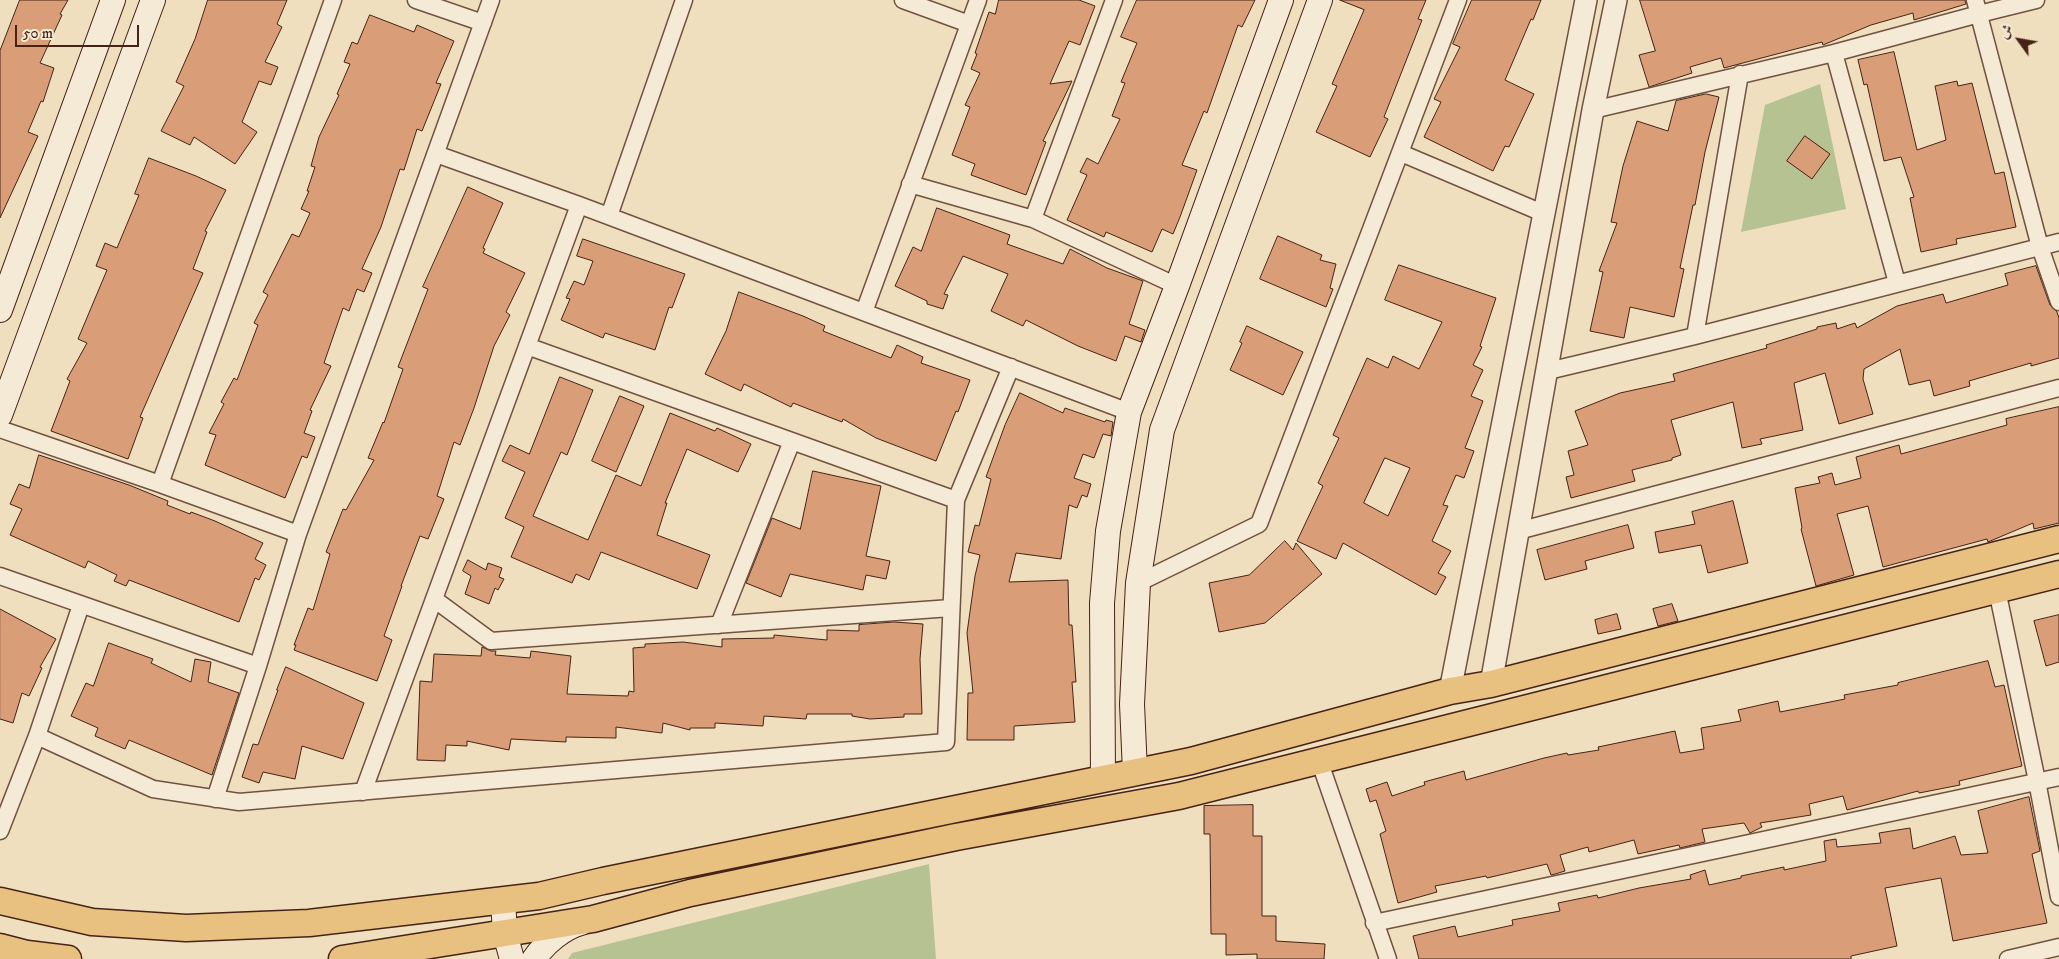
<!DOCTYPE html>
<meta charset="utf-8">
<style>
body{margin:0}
#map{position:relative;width:2059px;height:959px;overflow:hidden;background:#efdfbe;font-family:"IM FELL DW Pica",Amiri,serif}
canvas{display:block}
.north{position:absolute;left:1994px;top:15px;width:50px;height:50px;-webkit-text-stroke:4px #f5ead5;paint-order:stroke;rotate:302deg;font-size:14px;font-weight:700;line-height:20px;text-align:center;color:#462316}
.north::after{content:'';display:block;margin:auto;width:18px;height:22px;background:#462316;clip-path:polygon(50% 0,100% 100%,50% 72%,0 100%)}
.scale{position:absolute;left:15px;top:25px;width:124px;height:22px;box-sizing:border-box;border:2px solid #462316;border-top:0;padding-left:6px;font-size:15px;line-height:18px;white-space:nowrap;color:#462316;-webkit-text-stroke:4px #f5ead5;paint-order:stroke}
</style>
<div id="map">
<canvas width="2059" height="959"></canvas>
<div class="north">ش</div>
<div class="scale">50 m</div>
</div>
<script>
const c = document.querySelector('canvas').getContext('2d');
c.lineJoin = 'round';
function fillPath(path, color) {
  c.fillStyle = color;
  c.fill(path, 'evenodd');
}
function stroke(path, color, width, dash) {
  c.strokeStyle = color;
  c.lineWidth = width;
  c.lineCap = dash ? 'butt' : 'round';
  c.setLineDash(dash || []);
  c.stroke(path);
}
const green = new Path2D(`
 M1820,84L1846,209L1741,232L1765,105Z
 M929,864L936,959H568L572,953Z`);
const building = new Path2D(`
 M20,0H68L60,14L62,15L40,63L54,68L43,102L41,101L28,132L38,136L0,218V51Z
 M208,0H287L277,24L282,27L265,62L278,67L271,85L259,81L242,122L257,132L235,164L194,137L190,145L161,131L184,86L176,82L195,39Z
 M999,0H1079L1095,6L1080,45L1069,41L1050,84L1072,81L1043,141L1046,142L1026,195L971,175L975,164L952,155L970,107L965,105L980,73L971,69L977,54L975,53L989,12L995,14Z
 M1137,0H1255L1242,27L1238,25L1207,113L1204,111L1182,165L1197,170L1180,217L1173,234L1162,229L1152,252L1106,232L1104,237L1067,220L1087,175L1080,172L1087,158L1098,164L1120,119L1112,116L1125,83L1121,82L1137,43L1121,37Z
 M1340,0H1426L1418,19L1422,20L1384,117L1388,119L1370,157L1316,132L1337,86L1332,84L1364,10Z
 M1472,0H1541L1533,20L1531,19L1505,80L1534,94L1509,147L1505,146L1493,171L1424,137L1441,102L1434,99L1460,47L1453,44Z
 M1640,0H1965L1966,4L1914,20L1913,13L1871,25L1823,45L1822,42L1724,68L1721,58L1690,67L1692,73L1649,87L1639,55L1655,51Z
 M370,15L414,32L417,25L454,41L436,83L441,84L422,131L417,129L404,170L400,169L381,227L362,269L372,273L364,292L357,289L349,311L343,308L324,363L331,366L310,410L312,411L304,433L315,437L307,458L302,456L285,498L205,465L216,435L209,433L224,404L221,402L234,378L237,380L258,325L254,323L268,295L263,292L292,234L299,237L310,213L301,209L309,191H307L315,167L311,166L319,137L339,95L337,94L350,64L344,62L352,42L357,44Z
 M1894,52L1917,150L1946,140L1935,86L1957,81L1958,86L1972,83L1995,174L2004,172L2016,227L1956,239L1957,244L1921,252L1910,198L1914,197L1901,157L1884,161L1867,84L1864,85L1858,60Z
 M1706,94L1719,97L1705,152L1695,205H1693L1680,268L1684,269L1674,317L1630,307L1624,338L1590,331L1603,272L1599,271L1617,223L1611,222L1623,166L1637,121L1668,131L1676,101Z
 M1805,136L1830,154L1812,179L1787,161Z
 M149,158L196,176L226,190L205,231L207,232L193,269L203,273L140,417L143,418L128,459L51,431L70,381L67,379L87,343L78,339L107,270L96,266L105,243L117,248L139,195L135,194Z
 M468,187L503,203L483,248L485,249L483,253L525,273L506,312L510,315L494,346L474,408L460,445L454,442L437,496L444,499L428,539L420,536L401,586H402L384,636L392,640L377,681L294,650L296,645H294L308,608L313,610L330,554L326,552L343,509L346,510L374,460L368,458L383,422L384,423L403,369L398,367L428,289L423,287Z
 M937,208L1010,235L1007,244L1063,264L1070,249L1107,268L1143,281L1129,324L1145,330L1141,342L1125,336L1116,361L1078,346L1026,320L1023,326L991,311L1008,274L963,256L944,294L948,295L943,309L927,304V301L895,286L913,247L921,251Z
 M1278,236L1322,255L1320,260L1336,264L1330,288L1333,289L1326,307L1260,279Z
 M583,239L685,274L672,308L669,307L655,350L605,333L603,338L561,320L570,299L566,298L574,281L584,285L593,261L577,256Z
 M1399,265L1496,298L1480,346L1482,347L1473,365L1483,370L1471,396L1483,401L1465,448L1474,451L1464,478L1456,475L1443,505L1448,506L1432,541L1451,551L1438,573L1446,577L1436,595L1343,543L1336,559L1297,541L1323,486L1318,483L1339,438L1333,435L1367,358L1388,368L1393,356L1419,369L1442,322L1385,300ZM1385,458L1410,468L1388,516L1364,503Z
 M2036,266L2050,305L2057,312L2059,318V358L2031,366V363L1969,381L1970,386L1934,396L1930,380L1909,385L1900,349L1864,369L1863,379L1873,414L1839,424L1825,373L1794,383L1803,430L1760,439L1762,444L1742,448L1733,402L1671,420L1681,455L1672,458V460L1632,470L1635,481L1571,498L1566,477L1574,475L1568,451L1588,445L1575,411L1620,393L1675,381L1673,374L1767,348L1766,345L1817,329V327L1836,323L1837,329L1855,323L1857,328L1897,306L1943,294L1946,303L2008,285L2005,274Z
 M739,292L803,316L825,326L823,331L891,358L897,345L923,357L921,363L970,380L958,412L956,411L936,461L876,438L843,419L842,422L793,403L791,407L744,384L741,391L705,374L726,331Z
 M1247,326L1303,352L1283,395L1230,370L1242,343L1240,342Z
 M560,377L593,390L567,455L561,452L533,516L588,540L616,475L641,486L670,413L715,431L717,428L751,444L738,472L687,449L665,503H667L657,535L710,555L697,589L601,552L589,580L576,574L572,583L511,557L524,527L505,518L525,472L502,461L510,445L529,454Z
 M1020,393L1063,413L1065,408L1105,422L1106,420L1113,422L1111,436L1103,434L1094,458L1083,454L1074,478L1091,484L1087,497L1082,495L1077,508L1069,505L1061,559L1016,553L1009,582L1068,580L1069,625H1072L1076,682H1072L1075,722L1014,726V740H967L968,693H973L967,633L975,576L980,555L968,552L975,525L979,526L991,479L986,477L1005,425Z
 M620,396L644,406L616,472L592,461Z
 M2059,407V523L2034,529L2033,523L1988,542L1987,539L1883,567L1868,506L1837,514L1854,575L1816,586L1801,529L1802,528L1795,488L1820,483L1818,477L1832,473L1835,485L1861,478L1856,457L1899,445L1901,454L2007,425L2006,419Z
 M39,455L129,485L168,501L167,505L190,514L191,512L215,521L263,543L255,559L266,565L259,580L255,578L239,622L129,580L126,586L114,581L117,575L88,561L85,568L10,535L22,509L10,504L19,484L29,488Z
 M813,471L881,486L866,556L890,561L886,579L866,575L863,590L790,574L781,597L746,583L772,518L800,529Z
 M1733,501L1748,563L1708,573L1701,545L1659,553L1655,532L1695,524L1692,512Z
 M1628,525L1634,548L1585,561L1587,569L1545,580L1537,550Z
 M1285,541L1293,550L1296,543L1322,574L1265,623L1219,632L1209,583L1249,575Z
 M468,560L486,570L488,563L502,568L499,577L504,579L498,590L495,588L489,604L465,594L471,576L463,571Z
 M1672,604L1678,621L1658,626L1653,609Z
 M0,609L56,639L40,667L42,668L29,696L22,693L13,723L0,719Z
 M1617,614L1621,629L1598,634L1595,620Z
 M2059,615V662L2046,666L2034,621Z
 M894,622L923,624L920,659L922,714H904V717L870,719L852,716V714H807L806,719L764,716L763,726L715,723V728H690V730L663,723L662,733L616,727V738L566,737V742L511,739L509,750L467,741V746L446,745L445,761L417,760L420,681L432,682L434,654L481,656L482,647L491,651H496L495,655L530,658L531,651L571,656L567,694L628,696L629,691L634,692L633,648L645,647V644L683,642L722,647V639L774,638V635L827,640V630L859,631V625Z
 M109,643L153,659L151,663L191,682L195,659L211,662L208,682L239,693L212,775L129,740L125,749L95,736L98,728L71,716L86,683L93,686Z
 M1988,661L1995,687L2004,685L2022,766L1959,781L1960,785L1919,793L1918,791L1847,810L1843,796L1809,804L1811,815L1760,823L1762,827L1750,833L1744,823L1702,829L1705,842L1680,848L1679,845L1638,854L1634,840L1589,852L1588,847L1560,855L1565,871L1555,874L1551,875L1547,864L1487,878L1486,876L1435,886L1437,892L1398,903L1380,834L1386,831L1376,800L1370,802L1366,789L1387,782L1392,796L1425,785L1424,782L1464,771L1466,780L1544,758L1567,753L1568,755L1599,750L1598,747L1675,731L1680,753L1704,749L1701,728L1741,721L1738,710L1778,701L1780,712L1845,699L1844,695L1898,685V683Z
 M286,667L364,703L343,759L302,746L295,779L263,772L259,783L242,777L253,744L258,745L278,690H277Z
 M2029,797L2040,851L2032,854L2047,923L1953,941L1941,878L1885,888L1897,946L1851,956V959H1419L1413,936L1455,926L1458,937L1513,925L1512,920L1560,911L1558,903L1597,895L1598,898L1639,888L1691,879L1690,875L1705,870L1709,885L1741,878V876L1784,867V870L1826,861L1824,841L1836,839L1837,847L1881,843L1879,833L1910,828L1913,849L1955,836L1961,855L1988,853L1978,811Z
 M1253,805V836H1262V916H1276V941L1325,944L1324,959H1257V954L1226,955V934H1211L1210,834H1204V806Z`);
const minor = new Path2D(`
 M416,0L483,23
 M903,0L969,24
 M1975,0L2040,247L2059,302
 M1834,53L1897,283
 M1593,110L1834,53L1979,14L2036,0
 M1401,153L1545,214
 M436,154L579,205L1129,412
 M910,184L1033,219L1177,286
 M609,216L684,0
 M1033,219L1114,0
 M864,312L978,0
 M1695,336L1740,74
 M527,346L956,500
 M1548,371L1695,336L2059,242
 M0,429L160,484
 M1518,531L2059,388
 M298,534L160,484L333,0
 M0,576L258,666
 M1138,583L1259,524L1458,0
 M1997,590L2037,781L2059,897
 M434,599L491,641L951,608
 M719,625L792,441
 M37,736L153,789L239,802L946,742L956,500L1011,367
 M1319,760L1388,959
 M363,792L579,205
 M215,799L258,666L298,534L491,0
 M0,831L37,736L81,605
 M1374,923L2059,777
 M2008,959L2059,947`);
const tertiary = new Path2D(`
 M1491,684L1593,110L1616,0
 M1450,691L1586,0`);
const secondary = new Path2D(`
 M0,310L113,0
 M0,415L153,0
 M1135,772L1132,704L1138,583L1162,430L1320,0
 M1103,779L1102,603L1108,531L1129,412L1177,286L1281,0
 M503,900L505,934L512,959
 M534,959C545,943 563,928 581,923`);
const primary = new Path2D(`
 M0,901L92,922L186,928L309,923L539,896L603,881L1191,761L1450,691L1491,684L2059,539
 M0,947L27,954L68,959
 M342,959L593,919L690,893L956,837L1179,796L2059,574`);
fillPath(green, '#b7c293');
fillPath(building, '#d99d77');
stroke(building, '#462316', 1);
stroke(minor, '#705240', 19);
stroke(tertiary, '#705240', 24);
stroke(secondary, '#462316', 26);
stroke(primary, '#462316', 29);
stroke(minor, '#f5ead5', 16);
stroke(tertiary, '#f5ead5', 21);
stroke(secondary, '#f5ead5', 24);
stroke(primary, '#e8c07f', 26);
</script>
